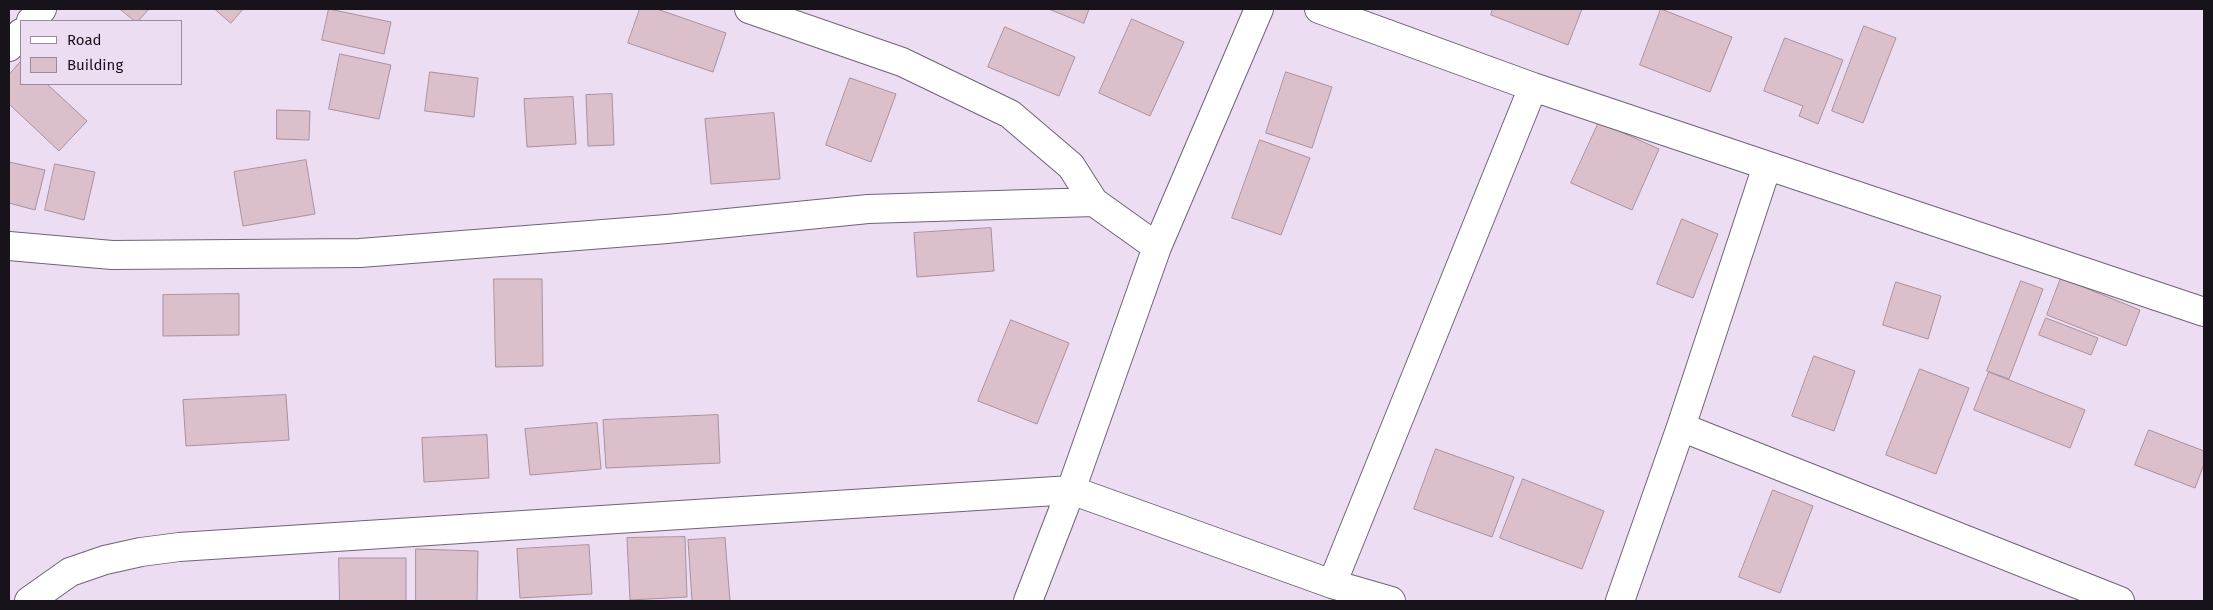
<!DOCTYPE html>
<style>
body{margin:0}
#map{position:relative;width:2213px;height:610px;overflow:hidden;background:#ecddf3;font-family:"Fira Sans",sans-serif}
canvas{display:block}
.frame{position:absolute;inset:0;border:10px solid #18131a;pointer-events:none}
.legend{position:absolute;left:20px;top:20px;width:162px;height:65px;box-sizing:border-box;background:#ecddf3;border:1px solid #978c9c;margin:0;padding:6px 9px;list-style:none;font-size:15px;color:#18131a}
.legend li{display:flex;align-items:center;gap:10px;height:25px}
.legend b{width:25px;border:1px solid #978c9c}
</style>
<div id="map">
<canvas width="2213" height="610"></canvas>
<div class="frame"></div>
<ul class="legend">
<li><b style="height:6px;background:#fff"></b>Road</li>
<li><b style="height:14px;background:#dbc0cb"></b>Building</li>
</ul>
</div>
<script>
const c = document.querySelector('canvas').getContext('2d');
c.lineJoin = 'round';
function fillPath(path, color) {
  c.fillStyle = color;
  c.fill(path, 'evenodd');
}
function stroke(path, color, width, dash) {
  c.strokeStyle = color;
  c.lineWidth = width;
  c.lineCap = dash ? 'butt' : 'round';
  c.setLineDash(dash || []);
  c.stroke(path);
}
const building = new Path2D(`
 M120,9H149L138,21H135Z
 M215,9H243L231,23Z
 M329,9L391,22L384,54L322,40Z
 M640,9H657L726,33L713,72L628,43Z
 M1049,9H1089L1084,23Z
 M1493,9H1582L1568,45L1491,15Z
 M1661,9L1732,37L1710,92L1640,65Z
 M1132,19L1184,42L1150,116L1099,93Z
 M1864,26L1896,38L1863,123L1832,111Z
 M1005,27L1075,57L1059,96L988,67Z
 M1785,38L1843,60L1818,124L1799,116L1803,106L1764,91Z
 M340,54L391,65L379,119L329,109Z
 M21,61V84H47L87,121L59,151L9,104V75Z
 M430,72L478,78L474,117L425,111Z
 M1286,72L1332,87L1312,148L1266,133Z
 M850,78L896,94L871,162L826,145Z
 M612,94L614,145L588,146L586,95Z
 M573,97L576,144L527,147L524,99Z
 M277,110L310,111L309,140L277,139Z
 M774,113L780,179L711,184L705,119Z
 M1599,122L1659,149L1632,210L1571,183Z
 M1260,140L1310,158L1281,235L1232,218Z
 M306,160L315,214L243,226L234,172Z
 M9,162L45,170L35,210L9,203Z
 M55,164L95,172L84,220L45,210Z
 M1682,219L1718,234L1693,298L1657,284Z
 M991,228L994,271L917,277L914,233Z
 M2061,278L2140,310L2126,346L2047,315Z
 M494,279H542L543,366L496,367Z
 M2021,281L2043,289L2009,379L1987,371Z
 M1896,282L1941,296L1928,339L1883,325Z
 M239,294V335L163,336V295Z
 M2046,318L2098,338L2091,355L2039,335Z
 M1011,320L1069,343L1037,424L978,401Z
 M1814,356L1855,371L1834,431L1792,416Z
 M1920,369L1969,388L1936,474L1886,455Z
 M1989,372L2085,410L2070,448L1974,410Z
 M286,395L289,440L186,446L183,400Z
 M718,415L720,463L606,468L603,420Z
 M597,423L601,469L530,475L525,429Z
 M2149,430L2204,451V464L2195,488L2135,465Z
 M487,435L489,478L424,482L422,438Z
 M1436,449L1514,477L1492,537L1414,509Z
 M1523,479L1604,511L1582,569L1500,538Z
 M1773,490L1813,506L1780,593L1739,577Z
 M685,537L687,597L630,600L627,538Z
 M725,538L730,601H692L688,540Z
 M589,545L592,594L520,598L517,549Z
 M416,549L478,551L477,601H416Z
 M339,558H406V601H340Z`);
const street = new Path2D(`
 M749,9L902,62L1010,114L1071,166L1094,202
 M1319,9L1533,87L2204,312
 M31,21L42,9
 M9,47L21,33
 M9,246L112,255L360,253L667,229L868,209L1094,202L1157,247
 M1681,427L2120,601
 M1332,584L1533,87
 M29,601L70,572L105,560L141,552L179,547L1071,490L1332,584L1391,601
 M1028,601L1071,490L1157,247L1259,9
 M1620,601L1681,427L1767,166`);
fillPath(building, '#dbc0cb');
stroke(building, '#aa909b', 1);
stroke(street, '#706376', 30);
stroke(street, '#fff', 28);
</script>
